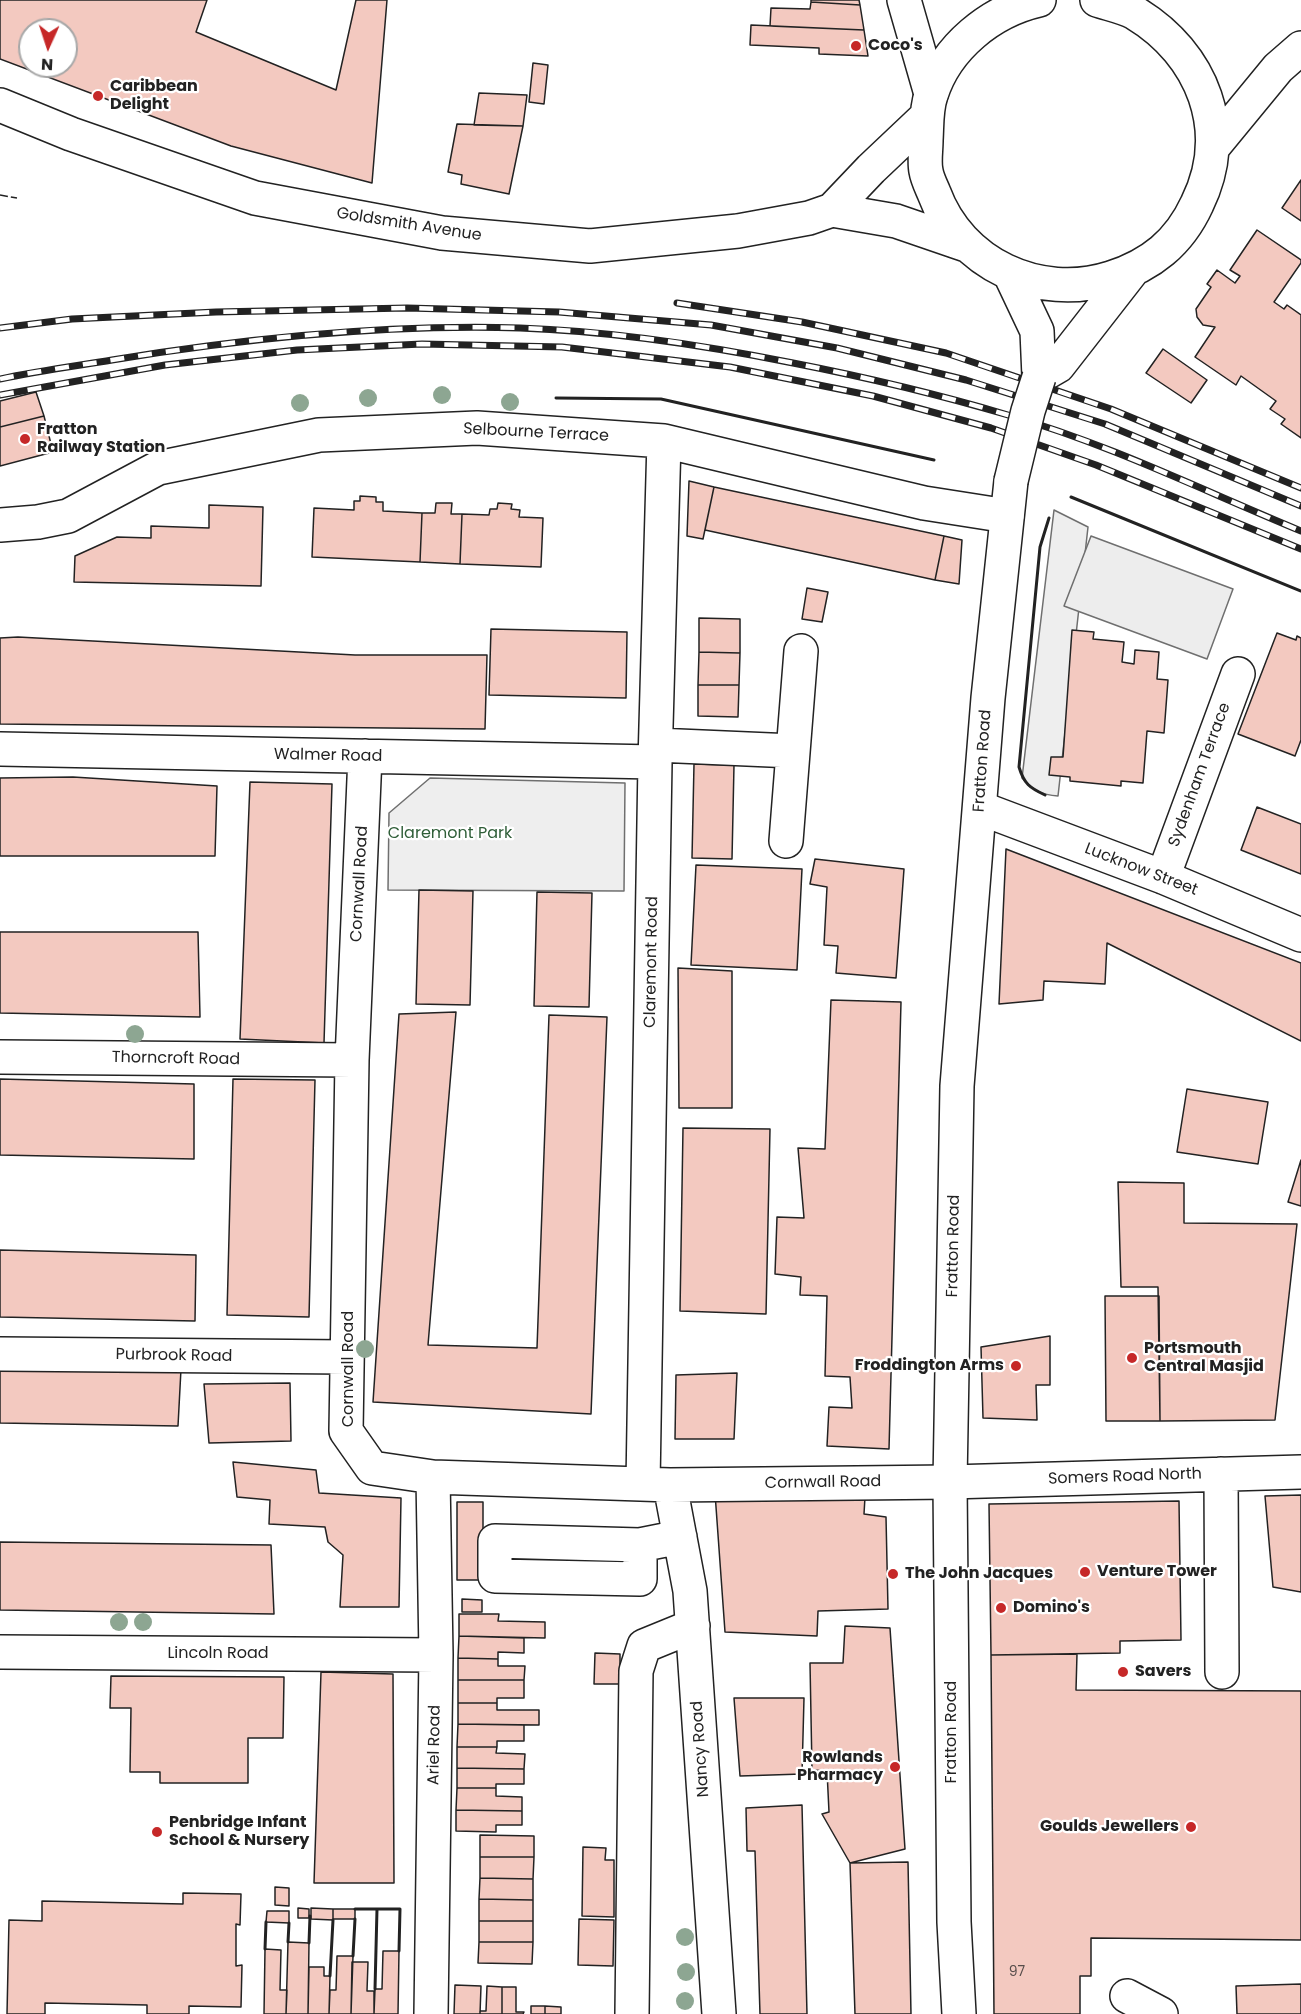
<!DOCTYPE html>
<style>
body{margin:0}
#map{position:relative;width:1301px;height:2014px;overflow:hidden;background:#fff;font-family:Poppins,sans-serif}
canvas{display:block}
.north{position:absolute;left:18px;top:18px;width:60px;height:60px;box-sizing:border-box;background:#fff;border:2px solid #a7a7a7;border-radius:50%;rotate:183deg;font-size:16px;font-weight:700;line-height:24px;text-align:center;color:#222}
.north::after{content:'';display:block;margin:auto;width:21px;height:27px;background:#c62828;clip-path:polygon(50% 0,100% 100%,50% 72%,0 100%)}
</style>
<div id="map">
<canvas width="1301" height="2014"></canvas>
<div class="north">N</div>
</div>
<script>
const c = document.querySelector('canvas').getContext('2d');
c.lineJoin = 'round';
function fillPath(path, color) {
  c.fillStyle = color;
  c.fill(path, 'evenodd');
}
function stroke(path, color, width, dash) {
  c.strokeStyle = color;
  c.lineWidth = width;
  c.lineCap = dash ? 'butt' : 'round';
  c.setLineDash(dash || []);
  c.stroke(path);
}
function write(font, color, halo, rows, align = 'center') {
  c.font = font + ' Poppins,sans-serif';
  c.lineWidth = 4.5;
  c.setLineDash([]);
  c.textBaseline = 'middle';
  c.strokeStyle = halo;
  c.fillStyle = color;
  for (const [text, x, y, turn = 0] of rows) {
    c.save();
    c.translate(x, y);
    c.rotate((+turn || 0) * Math.PI / 180);
    c.textAlign = isNaN(turn) ? turn : align;
    if (halo) c.strokeText(text, 0, 0);
    c.fillText(text, 0, 0);
    c.restore();
  }
}
const green = new Path2D(`
 M1054,510L1088,527L1058,796C1041,795 1033,790 1022,778Z
 M430,778L625,783L624,891L388,890L389,813Z`);
const parking = new Path2D(`
 M1091,536L1233,589L1207,659L1064,606Z`);
const building = new Path2D(`
 M0,0H207L196,32L336,90L356,0H387L372,183L231,146L0,59ZM30,30H66V66H30Z
 M811,0H859L860,5L811,2Z
 M811,2L860,5L864,30L770,26L771,8L810,9Z
 M751,25L864,30L868,56L819,54V48L750,45Z
 M533,63L548,65L544,104L529,102Z
 M479,93L527,95L523,126L474,125Z
 M457,124L523,126L509,194L461,184L462,175L448,172Z
 M1301,180V221L1282,208Z
 M1257,230L1301,260V263L1274,302L1284,309L1287,305L1301,315V438L1281,424L1285,419L1270,409L1276,401L1241,376L1236,385L1195,357L1215,327L1203,325L1197,317L1196,309L1211,287L1207,284L1217,270L1235,283L1240,276L1230,270Z
 M1163,349L1207,380L1191,403L1146,373Z
 M36,392L44,416L0,427V401Z
 M44,416L53,452L0,466V427Z
 M689,481L714,487L703,539L687,536Z
 M714,487L944,536L935,580L705,530Z
 M360,496L376,497V502H383V511L422,513L420,562L312,557L314,508L354,510V501H360Z
 M436,503H452L451,514H462L460,564L420,562L422,513H435Z
 M498,503L512,504L511,509L520,510L519,517L543,518L541,567L460,564L462,514L489,515L490,509H497Z
 M209,505L263,507L261,586L74,582L75,556L117,537L151,538V526L209,528Z
 M944,536L962,540L959,584L935,580Z
 M807,588L828,592L822,622L802,619Z
 M699,618L740,619V653L699,652Z
 M491,629L627,632L626,698L489,695Z
 M1072,630L1094,632L1093,639L1124,642L1122,662L1134,664L1135,650L1159,652L1157,679L1168,680L1164,733L1147,731L1143,783L1121,781V786L1070,781V777L1049,775L1051,757H1063Z
 M1277,633L1296,640L1297,636L1301,638V740L1295,756L1238,734Z
 M18,637L355,655H487L485,729L0,724V638Z
 M699,652L740,653L739,685H698Z
 M698,685H739L738,717L698,716Z
 M694,764L734,765L732,859L692,858Z
 M73,777L217,786L215,856H0V778Z
 M250,782L332,784L324,1043L240,1039Z
 M1257,807L1301,824V874L1241,850Z
 M1006,849L1301,963V1041L1107,943L1105,984L1044,981L1043,1000L999,1004Z
 M815,859L904,869L896,978L836,973L838,946L824,945L827,887L810,884Z
 M696,865L802,869L797,970L691,965Z
 M419,890L473,891L470,1005L416,1004Z
 M537,892L592,893L589,1007L534,1006Z
 M0,932H198L200,1017L0,1013Z
 M678,968L732,971V1108H679Z
 M831,1000L901,1002L889,1449L827,1446L829,1407L852,1408L850,1377L825,1376L827,1296L800,1295L801,1277L775,1274L777,1217L804,1218L798,1148L825,1149Z
 M456,1012L428,1345L537,1348L549,1015L607,1017L591,1414L373,1402L399,1014Z
 M0,1079L194,1084V1159L0,1155Z
 M233,1079L315,1080L309,1317L227,1315Z
 M1187,1089L1268,1102L1258,1164L1177,1152Z
 M683,1128L770,1129L766,1314L680,1311Z
 M1301,1160V1206L1288,1202Z
 M1118,1182L1184,1183V1223L1297,1224L1275,1420L1160,1421L1158,1287H1121Z
 M0,1250L196,1255L195,1321L0,1317Z
 M1105,1296H1159L1160,1421H1106Z
 M1050,1336V1385H1036L1037,1420L983,1418L981,1347Z
 M0,1368L181,1369L178,1426L0,1423Z
 M737,1373L734,1439H675L676,1375Z
 M290,1383L291,1441L209,1443L204,1384Z
 M233,1462L316,1470L319,1493L401,1498L399,1607H340L343,1555L328,1542L325,1527L269,1524L270,1500L237,1497Z
 M715,1493L865,1497L864,1514L886,1517L888,1609L818,1611L817,1636L725,1632Z
 M1301,1495V1592L1273,1587L1265,1496Z
 M1179,1501L1181,1640L1120,1641V1653L991,1655L989,1504Z
 M457,1502H483V1580H457Z
 M0,1542L271,1545L274,1614L0,1610Z
 M462,1599L482,1600V1612H462Z
 M459,1614H499L498,1621L545,1622V1638L459,1636Z
 M845,1626L890,1628L905,1849L850,1863L822,1814L829,1812L827,1771L812,1770L810,1663H843Z
 M459,1636L524,1638V1653L498,1652V1659L458,1658Z
 M595,1653L620,1654V1684H594Z
 M1077,1654L1076,1690L1301,1691V1940L1091,1938V1976H1080V2014H994L991,1655Z
 M458,1658L498,1659V1666H525L524,1680H458Z
 M321,1672L393,1674L394,1883H314Z
 M111,1676L284,1677L283,1738H248V1783H160V1772H130L131,1708H110Z
 M458,1680H524V1698H497V1703H458Z
 M734,1698H804L802,1774L740,1776Z
 M458,1703H497V1710H539V1725L458,1724Z
 M458,1724L524,1725V1741H497V1747H457Z
 M457,1747H497L496,1753L525,1754L524,1769L457,1768Z
 M457,1768L524,1769V1784H496V1788H457Z
 M457,1788H496V1796L522,1797V1811L456,1810Z
 M802,1805L807,2014H760L755,1851H747L746,1808Z
 M456,1810L522,1811V1825H496V1832L456,1831Z
 M480,1835L534,1836V1857H480Z
 M583,1847L606,1848L605,1860H614V1917L582,1916Z
 M480,1857H534L533,1879L480,1878Z
 M908,1862L911,2014H855L850,1863Z
 M480,1878L533,1879V1900L479,1899Z
 M275,1887L289,1888V1906L275,1905Z
 M183,1893L241,1894L240,1925L236,1924V1966L242,1965L241,2007L189,2006V2014H147V2005L45,2003V2014H7L9,1920L42,1921V1901L183,1904Z
 M479,1899L533,1900V1921H479Z
 M298,1908L309,1909V1918H298Z
 M311,1908L333,1909V1920L311,1919Z
 M333,1909H355V1919H333Z
 M267,1911H289V1923L266,1922Z
 M579,1919L614,1920L613,1966L578,1965Z
 M479,1921H533V1942H479Z
 M288,1942L309,1943L308,2014H286Z
 M479,1942H533L532,1964L478,1963Z
 M265,1949L281,1950L280,1990H287L286,2014H264Z
 M383,1951H399L398,2014H374L375,1989H382Z
 M337,1956H353L351,2014H329L330,1990H336Z
 M352,1962H368L367,1991H374V2014H351Z
 M309,1967H324V1976H330L329,2014H308Z
 M1301,1984V2014H1237L1236,1986Z
 M455,1985L481,1986L480,2014H454Z
 M487,1986L502,1987V2014H480V2011H486Z
 M502,1987H516V2012H524L523,2014H502Z
 M531,2006H545V2014H531Z
 M545,2006L561,2007V2014H545Z`);
const minor = new Path2D(`
 M904,0L931,94
 M0,525L38,522L68,516L158,468L319,435L477,428L664,441L924,503L1007,516
 M656,745L793,751
 M0,749L655,762
 M365,756L352,1060L346,1431L372,1468L433,1477L670,1485L950,1482L1301,1472
 M980,808L1163,877L1301,935
 M786,841L801,651
 M1163,877L1238,674
 M0,1057L352,1060
 M0,1354L347,1357
 M1221,1474L1222,1672
 M643,1484L655,762L664,441
 M670,1485L690,1591L719,2014
 M640,1545V1579L495,1576V1541L640,1545L680,1537
 M0,1652L436,1655
 M1127,1996L1161,2014
 M431,2014L436,1655L433,1477
 M632,2014L636,1671L644,1646L693,1626`);
const major = new Path2D(`
 M1039,0C991,11 946,47 931,95C926,109 927,125 926,140C926,150 924,162 926,171C927,178 931,186 934,193C960,264 1039,301 1111,278C1151,265 1179,243 1197,204C1233,131 1203,54 1135,13C1124,7 1109,4 1097,0
 M0,105L71,134L255,198L442,233L590,246L738,231L809,218L832,210L896,221L966,245
 M1213,147L1278,68L1301,48
 M832,210L871,169L927,116
 M1010,274L1037,331L1039,377
 M1039,377L1058,366L1132,271
 M959,2014L954,1922L950,1482L957,1086L988,698L1011,481`);
const rail = new Path2D(`
 M677,303L802,322L946,353L1111,409L1301,488
 M0,328L72,319L216,312L407,308L559,312L711,325L837,348L966,380L1105,424L1301,506
 M0,379C37,371 75,366 112,360C247,338 384,324 520,328C612,331 703,345 793,363C865,377 937,394 1008,415C1109,444 1204,491 1301,531
 M0,395L165,365L297,350L422,344L562,347L730,367L873,396L991,428L1096,465L1301,549`);
const majorBridge = new Path2D(`
 M1011,481L1028,411L1039,377`);
const fence = new Path2D(`
 M0,195L17,198`);
const wall = new Path2D(`
 M556,398L661,399L934,460
 M1071,497L1301,591
 M1045,795C1030,788 1024,784 1019,767L1040,547L1049,518
 M355,1909H377L375,1989
 M377,1909H400L399,1951
 M288,1942L289,1923
 M309,1943L310,1916
 M265,1949L266,1922
 M353,1956L355,1919
 M330,1976L333,1920`);
const trees = [
 [442,395],
 [368,398],
 [510,402],
 [300,403],
 [135,1034],
 [365,1349],
 [119,1622],
 [143,1622],
 [685,1937],
 [686,1972],
 [685,2001]
];
const markers = [
 [856,46,6,"#c62828"],
 [98,96,6,"#c62828"],
 [25,439,6,"#c62828"],
 [1132,1358,6,"#c62828"],
 [1016,1366,6,"#c62828"],
 [1085,1572,6,"#c62828"],
 [893,1574,6,"#c62828"],
 [1001,1608,6,"#c62828"],
 [1123,1672,6,"#c62828"],
 [895,1767,6,"#c62828"],
 [1191,1827,6,"#c62828"],
 [157,1832,6,"#c62828"]
];
const numberNames = [
 ["97",1017,1972]
];
const poiNames = [
 ["Coco's",868,46],
 ["Caribbean",110,87],
 ["Delight",110,105],
 ["Fratton",37,430],
 ["Railway Station",37,448],
 ["Portsmouth",1144,1349],
 ["Central Masjid",1144,1367],
 ["Froddington Arms",1004,1366,"right"],
 ["Venture Tower",1097,1572],
 ["The John Jacques",905,1574],
 ["Domino's",1013,1608],
 ["Savers",1135,1672],
 ["Rowlands",883,1758,"right"],
 ["Pharmacy",883,1776,"right"],
 ["Penbridge Infant",169,1823],
 ["School & Nursery",169,1841],
 ["Goulds Jewellers",1179,1827,"right"]
];
const streetNames = [
 ["Goldsmith Avenue",409,225,9],
 ["Selbourne Terrace",536,433,3],
 ["Walmer Road",328,756,1],
 ["Fratton Road",983,761,-86],
 ["Sydenham Terrace",1200,775,-70],
 ["Lucknow Street",1141,870,21],
 ["Cornwall Road",360,884,-87],
 ["Claremont Road",652,962,-89],
 ["Thorncroft Road",176,1059,1],
 ["Fratton Road",954,1246,-89],
 ["Purbrook Road",174,1356,1],
 ["Cornwall Road",349,1369,-90],
 ["Somers Road North",1125,1477,-2],
 ["Cornwall Road",823,1483,-1],
 ["Lincoln Road",218,1654],
 ["Fratton Road",952,1732,-90],
 ["Ariel Road",435,1745,-89],
 ["Nancy Road",701,1749,-94]
];
const parkNames = [
 ["Claremont Park",450,834]
];
fillPath(green, '#eee');
stroke(green, '#6f6f6f', 1.5);
fillPath(parking, '#ededed');
stroke(parking, '#6f6f6f', 1.5);
fillPath(building, '#f3c9c0');
stroke(building, '#222', 1.5);
stroke(minor, '#222', 36);
stroke(major, '#222', 36);
stroke(minor, '#fff', 33);
stroke(major, '#fff', 33);
stroke(rail, '#222', 7);
stroke(rail, '#fff', 4.5, [14]);
stroke(majorBridge, '#222', 36, []);
stroke(majorBridge, '#fff', 33);
stroke(fence, '#222', 1.5, [8, 3]);
stroke(wall, '#222', 3);
c.fillStyle = '#8da692';
for (const [x, y] of trees) {
  c.beginPath();
  c.arc(x, y, 9, 0, 2 * Math.PI);
  c.fill();
}
for (const [x, y, r, color] of markers) {
  const dot = new Path2D();
  dot.arc(x, y, r, 0, 2 * Math.PI);
  c.fillStyle = color;
  c.fill(dot);
  stroke(dot, '#fff', 2);
}
write('14px', '#564c4a', null, numberNames);
write('bold 16px', '#222', '#fff', poiNames, 'left');
write('16px', '#222', '#fff', streetNames);
write('16px', '#2f5e38', '#fff', parkNames);
</script>
